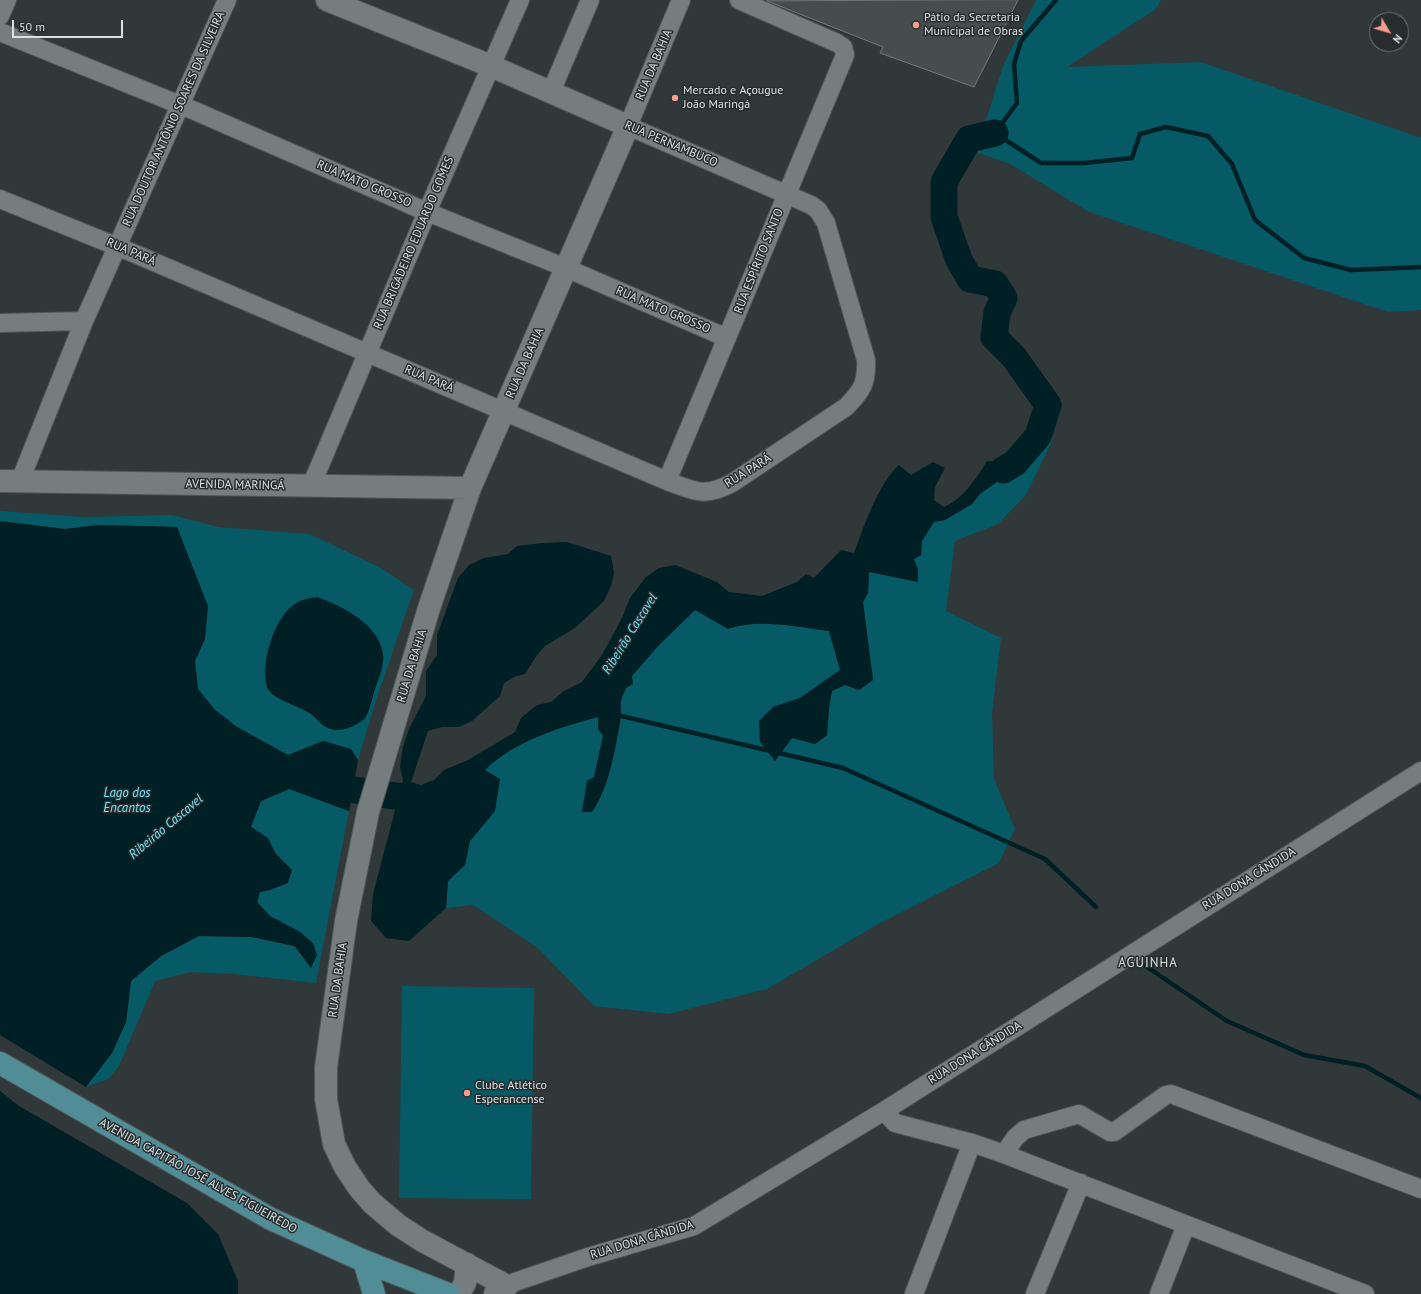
<!DOCTYPE html>
<meta charset="utf-8">
<style>
body{margin:0}
#map{position:relative;width:1421px;height:1294px;overflow:hidden;background:#303839;font-family:"PT Sans",sans-serif}
canvas{display:block}
.north{position:absolute;left:1369px;top:12px;width:40px;height:40px;box-sizing:border-box;background:#272d2f;border:1px solid #6f7576;border-radius:50%;rotate:128deg;font-size:11px;font-weight:700;line-height:16px;text-align:center;color:#dce0e1}
.north::after{content:'';display:block;margin:auto;width:14px;height:18px;background:#f59d8e;clip-path:polygon(50% 0,100% 100%,50% 72%,0 100%)}
.scale{position:absolute;left:12px;top:20px;width:111px;height:18px;box-sizing:border-box;border:2px solid #dce0e1;border-top:0;padding-left:5px;font-size:12px;line-height:14px;white-space:nowrap;color:#dce0e1;-webkit-text-stroke:3px #272d2f;paint-order:stroke}
</style>
<div id="map">
<canvas width="1421" height="1294"></canvas>
<div class="north">N</div>
<div class="scale">50 m</div>
</div>
<script>
const c = document.querySelector('canvas').getContext('2d');
c.lineJoin = 'round';
function fillPath(path, color) {
  c.fillStyle = color;
  c.fill(path, 'evenodd');
}
function stroke(path, color, width, dash) {
  c.strokeStyle = color;
  c.lineWidth = width;
  c.lineCap = dash ? 'butt' : 'round';
  c.setLineDash(dash || []);
  c.stroke(path);
}
function write(font, color, halo, rows, align = 'center') {
  c.font = font + ' "PT Sans",sans-serif';
  c.lineWidth = 3;
  c.setLineDash([]);
  c.textBaseline = 'middle';
  c.strokeStyle = halo;
  c.fillStyle = color;
  for (const [text, x, y, turn = 0] of rows) {
    c.save();
    c.translate(x, y);
    c.rotate((+turn || 0) * Math.PI / 180);
    c.textAlign = isNaN(turn) ? turn : align;
    if (halo) c.strokeText(text, 0, 0);
    c.fillText(text, 0, 0);
    c.restore();
  }
}
const green = new Path2D(`
 M1036,0H1161L1156,9L1067,67L1201,62L1421,138V310L1388,312L1089,212L1010,164L976,152L1003,66Z
 M1053,439L1026,495L998,524L955,541L946,611L1001,638L992,713L994,779L1015,829L999,863L880,923L767,989L668,1014L594,1006L538,948L473,905L446,908L448,881L465,865L470,841L495,811L484,770C516,740 558,729 598,716L603,736L594,777L582,811L599,801L606,784L620,725L622,714L620,702L632,676L659,645L695,610L728,629C759,618 797,627 829,631L840,670L800,698L773,707L759,721L760,742L792,738L815,744L827,736L829,708L832,691L845,685L873,680L863,602L868,593L869,572L908,579L918,569L913,559L921,555L922,541L934,522L945,520L972,504L980,494L1012,471L1037,446Z
 M0,511L84,517L172,515L218,527L310,534L381,568L414,590L376,700L358,760L351,749L323,741L288,755L237,727L215,710L198,689L195,661L205,639L188,558L177,527L99,525L65,529L0,521ZM367,625L380,642L384,658L365,718L326,727C310,711 292,704 272,695Z
 M290,789L349,811L316,983L234,974L190,972L155,981L119,1066L108,1079L86,1087L112,1053L126,1022L131,981L161,956L199,936L252,937L295,947L311,968L300,932L270,916L257,902L260,892L270,890L292,870L275,853L268,838L251,827L261,801Z
 M402,986L534,988L531,1199L399,1198Z`);
const water = new Path2D(`
 M1022,443L1037,446L1012,471L980,494L972,504L945,520L934,522L922,541L921,555L914,559L918,569V582L869,572L868,593L863,602L873,680L859,690L845,685L832,691L829,708L827,735L815,744L792,738L775,761L760,742L759,721L773,707L800,698L840,670L829,631C797,627 758,618 728,629L695,610L659,645L632,676L633,684L626,688C624,693 621,698 621,703C620,709 621,715 620,721C615,752 609,787 592,812H582L587,781L594,777L603,736L598,729V717C558,728 516,740 485,770L500,779L495,811L470,841L465,865L448,881L446,908L409,941L386,938L371,921L373,894L403,780L400,767L403,747L409,729L426,696V671L437,655V635L458,578L469,565L484,558L508,554L517,546L542,543L567,542L611,556L614,573L611,586L604,601L575,628L545,646L537,655L525,674L514,677L504,683L500,696L472,721L459,727H442L428,731L411,782L427,787L444,770L468,760L515,732L521,718L537,705L551,702L564,691L582,682L602,655L622,618L630,598L646,577L659,568L675,565L717,582L729,592L762,596L797,582L806,574L814,578L841,550L854,553C864,526 878,484 899,465L911,475L933,462L945,468L935,487L934,500L944,507C963,499 976,479 987,461L1001,462Z
 M0,521L65,529L99,525L177,527L208,606L205,639L195,661L198,689L215,710L237,727L288,755L323,741L351,749L358,760L349,811L289,789L261,801L251,827L268,838L275,853L292,870L288,883L270,890L260,892L257,902L270,916L300,932L313,943L317,955L311,968L295,946L252,937L199,936L161,956L131,981L126,1022L112,1053L86,1087L0,1035Z
 M317,597C343,606 382,626 383,657C384,667 378,680 375,689C372,697 370,712 365,718C363,721 358,723 355,725C347,730 334,732 326,727C320,724 316,717 310,713C299,706 271,699 267,687C260,664 274,620 292,606C299,600 308,598 317,597Z
 M0,1091L19,1106L187,1203L218,1234L238,1281V1294H0Z`);
const stream = new Path2D(`
 M1056,0L1021,41L1014,64L1017,103L995,133L1041,163H1085L1132,158L1140,134L1166,127L1208,136L1232,164L1255,220L1304,258L1351,270L1421,267
 M617,715L843,768L1045,859L1096,907
 M1144,965L1227,1021L1304,1055L1365,1066L1421,1098`);
const river = new Path2D(`
 M995,133L969,139L944,182V217L959,260L970,279L995,284L1004,298L997,313L994,337L1014,357L1048,405L1038,436L1015,463L1003,470
 M315,783L361,791
 M387,795L423,799L434,794`);
const building = new Path2D(`
 M1018,0L974,87L880,53L883,47L767,1Z`);
const street = new Path2D(`
 M0,16L7,0
 M0,32L195,111L427,212L566,268L727,338
 M551,92L590,0
 M0,199L133,253L667,481C695,491 704,498 732,483L846,407C862,391 867,383 866,360L826,223L818,210L811,205L628,126L681,0
 M0,323L84,321
 M20,481L84,321L227,0
 M667,481L845,55L843,47L837,43L739,0
 M311,486L427,212L520,0
 M884,1111L895,1123L972,1143L1004,1154L1365,1294
 M1004,1154L1015,1138L1024,1130L1079,1114L1110,1132H1114L1166,1095L1171,1094L1421,1189
 M507,1286L515,1282L588,1257L694,1226L884,1111L1421,771
 M914,1294L972,1143
 M1035,1294L1081,1183
 M1159,1294L1186,1225`);
const secondary = new Path2D(`
 M327,0L491,66L628,126L470,488L429,608L368,812L346,921L326,1067V1099L334,1144L345,1167L359,1188L372,1203L398,1225L421,1240L507,1286L495,1294
 M0,481L470,488
 M459,1294L465,1283L467,1264`);
const primary = new Path2D(`
 M0,1063L271,1219L364,1261L448,1294
 M364,1261L374,1294`);
const markers = [
 [916,25,4,"#f59d8e"],
 [675,98,4,"#f59d8e"],
 [467,1093,4,"#f59d8e"]
];
const poiNames = [
 ["Pátio da Secretaria",924,18],
 ["Municipal de Obras",924,32],
 ["Mercado e Açougue",683,91],
 ["João Maringá",683,105],
 ["Clube Atlético",475,1086],
 ["Esperancense",475,1100]
];
const streetNames = [
 ["RUA DA BAHIA",654,65,-67],
 ["RUA DOUTOR ANTÔNIO SOARES DA SILVEIRA",174,119,-66],
 ["RUA PERNAMBUCO",671,144,23],
 ["RUA MATO GROSSO",364,184,23],
 ["RUA BRIGADEIRO EDUARDO GOMES",414,243,-67],
 ["RUA PARÁ",131,252,23],
 ["RUA ESPÍRITO SANTO",759,261,-68],
 ["RUA MATO GROSSO",663,310,23],
 ["RUA DA BAHIA",525,363,-66],
 ["RUA PARÁ",429,379,23],
 ["RUA PARÁ",748,471,-32],
 ["AVENIDA MARINGÁ",235,485,1],
 ["RUA DA BAHIA",412,666,-73],
 ["RUA DONA CÂNDIDA",1249,879,-32],
 ["RUA DA BAHIA",338,980,-82],
 ["RUA DONA CÂNDIDA",975,1053,-32],
 ["AVENIDA CAPITÃO JOSÉ ALVES FIGUEIREDO",198,1176,29],
 ["RUA DONA CÂNDIDA",642,1240,-17]
];
const waterNames = [
 ["Ribeirão Cascavel",630,634,-58],
 ["Lago dos",127,793],
 ["Encantos",127,808],
 ["Ribeirão Cascavel",166,827,-40]
];
const neighbourhoodNames = [
 ["AGUINHA",1148,963]
];
fillPath(green, '#065a66');
fillPath(water, '#002025');
stroke(stream, '#002025', 4.5);
stroke(river, '#002025', 27);
fillPath(building, '#454d4e');
stroke(building, '#727a7c', 1);
stroke(street, '#4f5556', 20);
stroke(secondary, '#4f5556', 24);
stroke(primary, '#4f5556', 24);
stroke(street, '#757d7e', 18);
stroke(secondary, '#757d7e', 22);
stroke(primary, '#518d97', 22);
for (const [x, y, r, color] of markers) {
  const dot = new Path2D();
  dot.arc(x, y, r, 0, 2 * Math.PI);
  c.fillStyle = color;
  c.fill(dot);
  stroke(dot, '#272d2f', 1.5);
}
write('12px', '#dce0e1', '#272d2f', poiNames, 'left');
write('12px', '#dce0e1', '#272d2f', streetNames);
write('italic 13px', '#76e3f6', '#272d2f', waterNames);
c.letterSpacing = '1px';
write('13px', '#dce0e1', '#272d2f', neighbourhoodNames);
c.letterSpacing = '0px';
</script>
